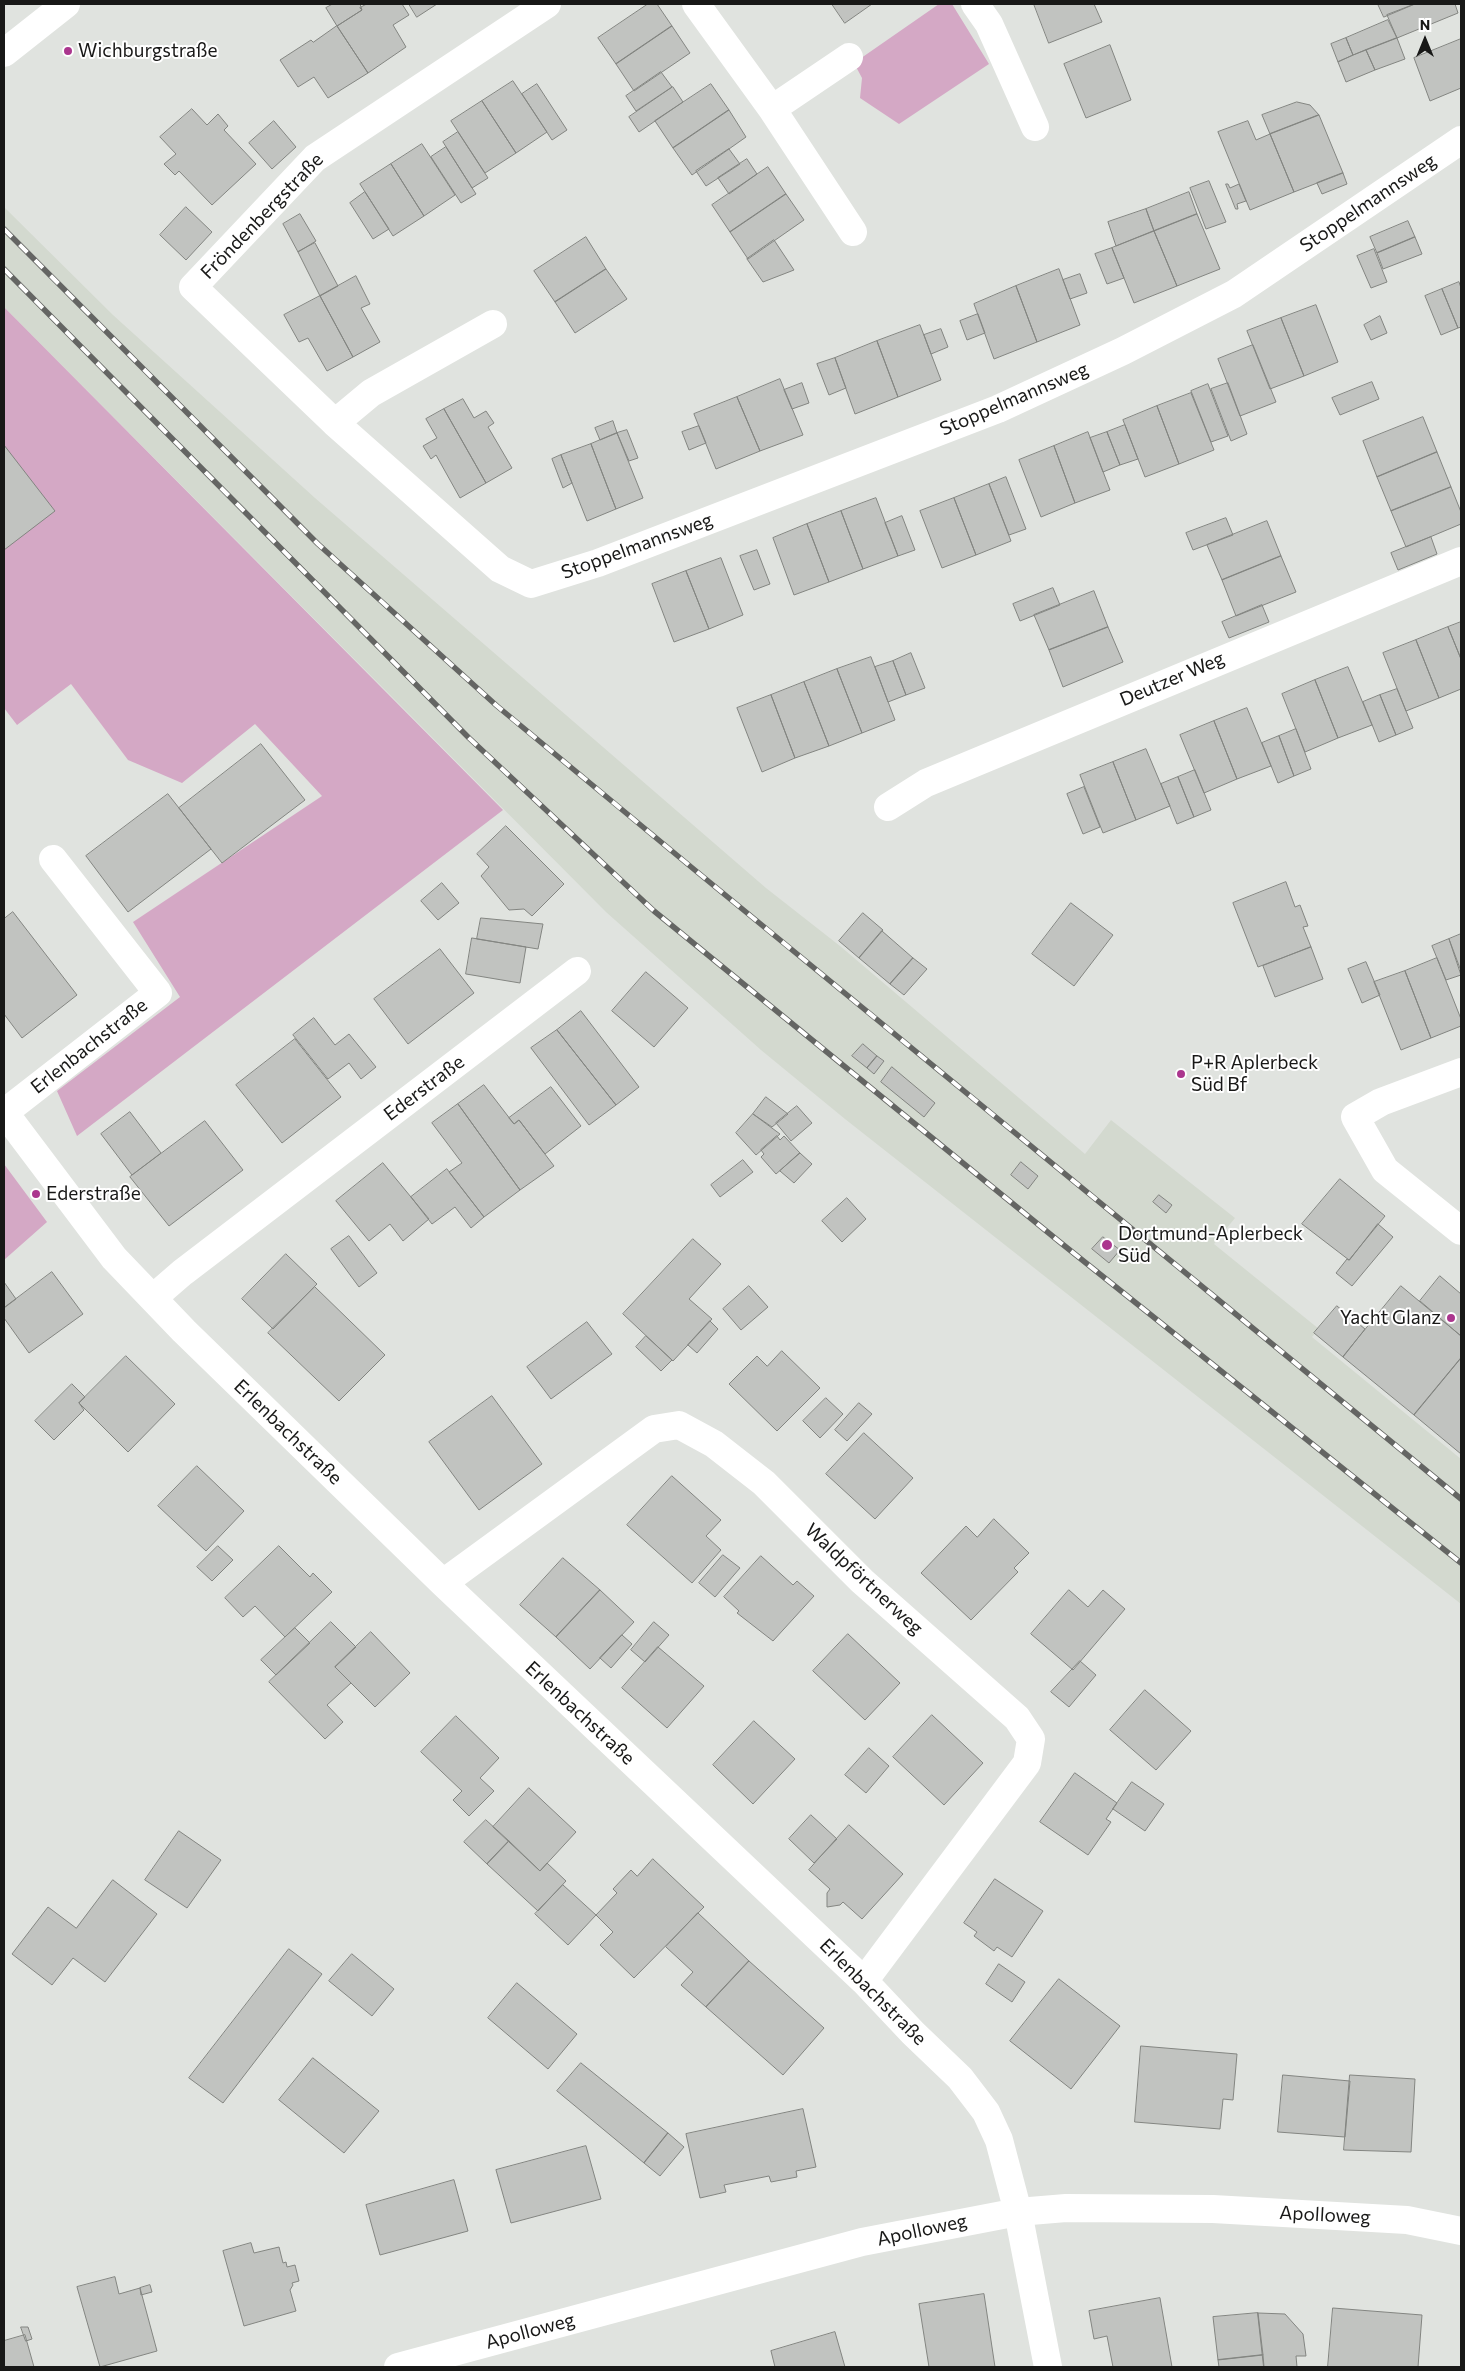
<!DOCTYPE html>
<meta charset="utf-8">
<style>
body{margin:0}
#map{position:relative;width:1465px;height:2371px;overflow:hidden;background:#e0e3df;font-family:Commissioner,sans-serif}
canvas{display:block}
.frame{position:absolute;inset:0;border:5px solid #181817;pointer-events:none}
.north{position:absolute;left:1400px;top:15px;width:50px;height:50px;-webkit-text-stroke:4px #fff;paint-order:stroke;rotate:0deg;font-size:14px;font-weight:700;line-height:20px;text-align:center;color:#181817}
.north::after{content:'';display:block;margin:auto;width:18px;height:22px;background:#181817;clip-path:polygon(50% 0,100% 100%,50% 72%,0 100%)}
</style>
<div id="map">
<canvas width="1465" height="2371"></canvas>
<div class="frame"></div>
<div class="north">N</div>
</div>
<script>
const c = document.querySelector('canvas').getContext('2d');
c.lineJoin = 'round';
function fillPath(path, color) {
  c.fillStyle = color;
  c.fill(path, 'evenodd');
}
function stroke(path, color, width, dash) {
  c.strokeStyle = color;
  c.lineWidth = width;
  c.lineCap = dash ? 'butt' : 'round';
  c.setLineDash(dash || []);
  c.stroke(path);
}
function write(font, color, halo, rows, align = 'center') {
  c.font = font + ' Commissioner,sans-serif';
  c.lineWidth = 4;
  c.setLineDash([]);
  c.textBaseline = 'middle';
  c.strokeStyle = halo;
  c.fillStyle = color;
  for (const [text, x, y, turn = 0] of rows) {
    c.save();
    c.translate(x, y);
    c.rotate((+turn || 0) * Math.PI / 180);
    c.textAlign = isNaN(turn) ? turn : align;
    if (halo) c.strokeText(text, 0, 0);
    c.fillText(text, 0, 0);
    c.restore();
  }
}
const built = new Path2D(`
 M4,207L113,315L315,498L766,888L840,946L1085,1154L1111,1120L1235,1218L1214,1244L1319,1329L1312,1337L1461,1459V1604L845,1119L761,1050L606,912L4,307Z`);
const green = new Path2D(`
 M939,4H952L989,64L899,124L860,98L862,78L854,63Z
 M4,307L503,810L77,1136L57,1091L180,997L133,922L322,796L255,724L182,783L128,760L71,684L17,725L4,708Z
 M4,1164L47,1222L4,1260Z`);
const building = new Path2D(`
 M333,4H360L362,10L337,26L326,8Z
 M367,4H402L409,15L393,25L406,47L368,73L337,26L362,10L360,8Z
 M409,4H437L417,17Z
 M648,4H657L672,26L616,64L598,38Z
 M832,4H872L845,23Z
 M1034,4H1094L1102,22L1049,43Z
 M1378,4H1415L1384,17Z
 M1415,4H1455L1458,13L1397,38L1387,15Z
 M1388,20L1397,38L1353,55L1346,38Z
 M337,26L368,73L328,98L314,77L298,87L280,60L311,40L313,42Z
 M672,26L690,53L634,91L616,64Z
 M1346,38L1353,55L1338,62L1331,44Z
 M1397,38L1405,59L1375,70L1366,50Z
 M1461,39V88L1430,101L1414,58Z
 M1110,45L1131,100L1086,118L1064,64Z
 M1366,50L1375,70L1346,82L1338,62Z
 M661,72L672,87L636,111L626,96Z
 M513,81L547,132L516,153L482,101Z
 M537,84L567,130L552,140L522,94Z
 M711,84L729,110L673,148L655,121Z
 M673,87L683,102L639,132L629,117Z
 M482,101L516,153L485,173L451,121Z
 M1297,102L1310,105L1319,115L1270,134L1262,115Z
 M192,109L207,125L218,114L228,126L224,130L256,164L212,205L179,171L175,175L164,164L176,154L160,137Z
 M729,110L746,137L692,175L673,148Z
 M1319,115L1343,173L1294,192L1270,134Z
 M274,121L296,147L272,169L249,143Z
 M1248,121L1256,140L1270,134L1294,192L1250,210L1218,132Z
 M458,132L488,178L472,188L443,142Z
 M422,144L455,195L424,216L391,164Z
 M446,147L476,194L461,203L431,157Z
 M729,149L740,164L706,186L696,171Z
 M747,159L757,174L729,194L718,178Z
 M391,164L424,216L393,236L360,184Z
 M768,167L786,194L730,232L712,205Z
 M1343,173L1347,184L1322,194L1317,183Z
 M1209,181L1226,222L1206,229L1190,188Z
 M1226,184H1228L1230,188L1239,184L1246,201L1237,204L1238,209H1236Z
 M365,192L389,229L373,239L350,203Z
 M1189,192L1197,214L1154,231L1146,209Z
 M786,194L804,220L748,259L730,232Z
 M186,207L212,232L186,260L160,235Z
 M1146,209L1154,231L1116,246L1108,222Z
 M300,214L316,241L298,252L283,224Z
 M1197,214L1220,269L1177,286L1154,231Z
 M1408,221L1415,237L1377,253L1370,237Z
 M1154,231L1177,286L1134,303L1112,248Z
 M586,237L606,269L555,302L534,271Z
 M1415,237L1422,254L1383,269L1377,253Z
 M774,240L794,270L763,282L747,259Z
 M315,243L338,286L320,296L298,252Z
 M1112,248L1124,278L1107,284L1095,254Z
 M1374,249L1387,282L1371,288L1357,256Z
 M606,269L627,299L575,333L555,302Z
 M1059,269L1080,325L1037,342L1016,286Z
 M1080,274L1087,293L1070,299L1063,280Z
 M356,276L370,304L361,308L380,342L353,357L320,296Z
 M1459,282L1461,288V327L1458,328L1442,289Z
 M1016,286L1037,342L994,359L974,304Z
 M1442,289L1458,328L1441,335L1425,296Z
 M320,296L353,357L327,371L308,338L299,342L284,315Z
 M1316,305L1338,362L1304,376L1281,318Z
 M978,314L985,333L967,340L960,321Z
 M1380,316L1387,333L1371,340L1364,325Z
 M1281,318L1304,376L1270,389L1247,331Z
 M920,325L941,380L898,397L877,341Z
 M941,329L948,347L931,354L924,335Z
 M877,341L898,397L855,414L835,358Z
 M1253,345L1276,402L1240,416L1218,359Z
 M835,358L846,388L829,395L817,364Z
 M780,379L803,435L760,451L737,397Z
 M1372,382L1379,399L1340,415L1332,398Z
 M802,383L809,403L792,409L784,390Z
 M1228,383L1247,434L1231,441L1211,389Z
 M1208,384L1228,436L1211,442L1191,391Z
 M1191,393L1214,450L1179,464L1157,406Z
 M737,397L760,451L716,469L694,414Z
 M463,399L474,418L486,411L494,423L488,427L512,468L486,483L444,409Z
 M1157,406L1179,464L1145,477L1123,420Z
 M444,409L486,483L460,498L436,455L431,459L423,446L437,438L426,419Z
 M1423,417L1437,452L1377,477L1363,441Z
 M613,421L617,433L600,440L595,428Z
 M1125,425L1138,459L1120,465L1107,432Z
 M699,426L706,443L689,450L682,432Z
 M627,430L638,458L629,461L617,433Z
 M1088,432L1110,490L1075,503L1054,446Z
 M1107,432L1120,465L1103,472L1090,438Z
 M617,433L643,498L616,509L591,444Z
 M591,444L616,509L587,521L561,455Z
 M4,445L55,511L4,550Z
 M1054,446L1075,503L1041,517L1019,460Z
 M1437,452L1451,487L1391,511L1377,477Z
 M561,455L572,483L563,488L552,459Z
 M1006,477L1026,529L1009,535L989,484Z
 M989,484L1011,541L976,555L954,498Z
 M1451,487L1461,512V524L1406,547L1391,511Z
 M876,498L898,556L863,569L841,511Z
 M954,498L976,555L942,568L920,511Z
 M841,511L863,569L829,582L807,524Z
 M902,516L915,550L898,556L885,523Z
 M1226,518L1233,535L1193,550L1186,533Z
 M1267,521L1281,556L1222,580L1207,545Z
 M807,524L829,582L794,595L773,538Z
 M1431,537L1437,554L1398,570L1391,553Z
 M757,550L770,584L754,590L740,556Z
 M1281,556L1296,592L1236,616L1222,580Z
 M721,558L743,615L709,629L686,571Z
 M686,571L709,629L674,642L652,584Z
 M1053,588L1060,605L1020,621L1013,604Z
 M1094,591L1108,627L1049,650L1034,615Z
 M1262,605L1269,622L1229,638L1222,622Z
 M1461,622V659L1448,627Z
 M1108,627L1123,662L1063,687L1049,650Z
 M1448,627L1461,659V689L1439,698L1416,640Z
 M1416,640L1439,698L1406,711L1383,653Z
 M911,653L925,688L906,695L893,661Z
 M871,657L895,720L862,733L837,669Z
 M893,661L906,695L888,702L875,667Z
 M1348,667L1372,725L1338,738L1315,680Z
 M837,669L862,733L829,746L804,682Z
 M1315,680L1338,738L1305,752L1282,694Z
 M804,682L829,746L795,758L771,695Z
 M1397,689L1413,728L1396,735L1380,695Z
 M771,695L795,758L762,772L737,708Z
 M1380,695L1396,735L1379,742L1363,702Z
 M1247,708L1271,766L1237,779L1214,721Z
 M1214,721L1237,779L1204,793L1180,735Z
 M1296,729L1311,769L1294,776L1279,736Z
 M1279,736L1294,776L1278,783L1262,743Z
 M261,744L305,800L222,863L179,808Z
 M1146,749L1170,806L1136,820L1113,762Z
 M1113,762L1136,820L1103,833L1080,775Z
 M1195,770L1211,810L1194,817L1178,777Z
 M1178,777L1194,817L1177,824L1161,784Z
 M1084,787L1100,827L1083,834L1067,794Z
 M168,794L211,849L128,912L86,856Z
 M506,826L564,884L532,916L524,909L509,910L481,876L489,867L477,854Z
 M1286,882L1295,907L1300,905L1308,926L1303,927L1311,947L1258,967L1233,903Z
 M442,883L459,903L438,920L421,901Z
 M1071,903L1113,935L1074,986L1032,954Z
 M13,912L77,995L22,1038L4,1014V919Z
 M863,913L883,930L859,958L839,941Z
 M481,918L543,924L538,949L477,939Z
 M882,931L913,958L890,984L859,958Z
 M1461,934V971L1449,939Z
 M472,938L526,947L520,983L466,974Z
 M1449,939L1461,975L1446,980L1432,946Z
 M1311,947L1323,979L1275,997L1263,966Z
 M440,949L474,993L408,1044L374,999Z
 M913,958L927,969L904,995L890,984Z
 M1437,958L1461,1019V1026L1431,1038L1405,971Z
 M1366,962L1380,995L1362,1003L1348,969Z
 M1405,971L1431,1038L1401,1050L1374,982Z
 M646,972L688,1008L654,1047L612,1011Z
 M581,1011L639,1087L616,1105L557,1030Z
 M314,1018L335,1045L349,1034L376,1067L361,1079L349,1063L328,1079L293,1035Z
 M557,1030L616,1105L589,1125L531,1048Z
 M295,1039L341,1097L282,1143L236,1085Z
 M863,1044L877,1056L867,1068L852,1056Z
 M877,1056L884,1061L874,1074L867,1068Z
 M892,1067L935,1103L924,1117L881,1082Z
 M484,1085L514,1124L519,1120L554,1166L520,1190L458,1104Z
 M551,1087L581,1126L545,1154L519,1120L514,1124L509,1118Z
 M766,1097L788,1114L772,1127L753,1114Z
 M458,1104L520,1190L484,1217L449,1172L462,1163L432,1123Z
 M797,1106L812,1123L791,1141L776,1123Z
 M130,1112L161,1153L132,1175L101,1134Z
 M753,1114L780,1134L756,1155L736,1133Z
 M205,1121L243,1170L169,1226L130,1177Z
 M777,1136L780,1140L784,1136L800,1153L776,1174L761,1157L764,1154L761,1150Z
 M800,1153L812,1164L794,1183L780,1171Z
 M743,1160L753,1172L720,1197L711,1185Z
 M1021,1162L1038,1176L1028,1189L1011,1175Z
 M383,1163L429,1219L403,1241L390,1224L369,1241L336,1201Z
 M447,1169L484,1217L471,1228L455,1207L432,1224L411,1197Z
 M1340,1179L1385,1216L1349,1260L1302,1224Z
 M1159,1195L1172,1205L1166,1213L1153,1202Z
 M847,1198L866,1219L842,1242L822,1221Z
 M1378,1224L1393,1237L1352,1286L1336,1273L1347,1259L1349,1260Z
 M349,1236L377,1273L359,1287L331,1249Z
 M1103,1237L1120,1250L1109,1263L1092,1249Z
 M693,1239L721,1264L689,1299L712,1319L673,1361L623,1314Z
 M286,1254L317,1284L273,1329L242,1299Z
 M52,1272L83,1314L29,1353L4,1318V1308Z
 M1440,1276L1461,1294V1336L1420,1301Z
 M4,1282L16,1299L4,1308Z
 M749,1286L768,1307L741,1330L723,1309Z
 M1401,1286L1461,1336V1358L1414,1415L1343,1357Z
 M315,1287L385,1355L339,1401L268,1333Z
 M1337,1306L1365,1329L1343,1357L1314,1333Z
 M710,1321L718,1329L697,1353L688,1345Z
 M587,1322L612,1354L551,1399L527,1367Z
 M646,1336L672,1360L661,1371L636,1347Z
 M782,1351L820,1388L777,1431L729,1384L757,1356L767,1366Z
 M126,1356L175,1404L128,1452L79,1403Z
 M1461,1358V1454L1414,1415Z
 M72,1384L85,1397L79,1403L84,1410L54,1440L35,1421Z
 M492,1396L542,1464L479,1510L429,1442Z
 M826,1398L843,1414L820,1438L803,1421Z
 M859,1403L872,1414L847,1441L835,1430Z
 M864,1433L913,1478L875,1519L826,1474Z
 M197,1466L244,1511L206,1551L158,1506Z
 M672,1476L721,1520L706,1536L721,1550L692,1583L627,1525Z
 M994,1519L1029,1553L1014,1568L1018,1572L971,1620L921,1573L966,1526L977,1537Z
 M218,1546L233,1560L212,1581L197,1567Z
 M279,1546L310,1577L313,1573L332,1592L285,1637L255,1606L243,1617L225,1598Z
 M723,1555L740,1568L715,1597L699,1583Z
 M761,1556L793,1585L797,1581L814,1596L773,1641L737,1613L739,1611L724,1597Z
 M563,1558L600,1590L556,1637L520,1605Z
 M600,1590L634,1622L590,1669L556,1637Z
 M1069,1590L1088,1607L1103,1590L1125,1609L1073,1670L1031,1634Z
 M331,1622L356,1647L335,1667L351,1683L327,1705L343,1722L325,1739L269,1682Z
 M654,1622L669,1635L645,1662L631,1650Z
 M295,1628L310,1643L276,1675L261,1660Z
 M371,1632L410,1673L375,1707L335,1667Z
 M848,1634L900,1683L865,1720L813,1671Z
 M622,1635L632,1644L611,1668L600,1658Z
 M658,1647L704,1686L667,1728L622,1688Z
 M1080,1661L1096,1675L1069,1707L1051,1692Z
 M1145,1690L1191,1731L1156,1770L1110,1730Z
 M932,1715L983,1763L944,1805L893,1757Z
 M456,1716L499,1758L480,1778L494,1791L469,1816L453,1800L462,1791L421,1752Z
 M754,1721L795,1759L753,1804L713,1765Z
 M869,1748L889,1766L866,1793L845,1775Z
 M1075,1773L1117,1803L1106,1819L1111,1822L1088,1855L1040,1822Z
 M1132,1782L1164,1804L1145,1831L1113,1809Z
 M529,1788L576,1832L540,1871L493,1827Z
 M811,1815L837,1839L814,1863L789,1839Z
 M486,1820L509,1841L487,1864L464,1842Z
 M849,1825L903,1874L862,1919L843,1902L840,1905L827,1907V1893L830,1889L809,1870Z
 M179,1831L221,1860L187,1908L145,1880Z
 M509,1841L540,1871L547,1863L566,1881L538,1911L487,1864Z
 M653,1859L704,1907L634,1978L600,1945L613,1932L596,1915L617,1893L613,1889L631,1870L637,1876Z
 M995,1879L1043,1911L1012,1957L997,1947L994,1951L974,1936L977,1932L964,1923Z
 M113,1880L157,1914L105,1982L73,1958L52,1985L12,1954L48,1907L76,1928Z
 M563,1885L596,1915L568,1945L535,1914Z
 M698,1913L749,1961L706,2007L681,1985L693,1972L666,1947Z
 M289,1949L322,1974L223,2103L189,2078Z
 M352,1954L394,1989L372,2016L329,1981Z
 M749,1961L824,2028L783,2075L706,2007Z
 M999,1964L1025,1982L1012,2002L986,1984Z
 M1059,1979L1120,2026L1071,2089L1010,2041Z
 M517,1983L577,2034L548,2069L488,2018Z
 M1141,2046L1237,2054L1233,2100L1223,2099L1220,2129L1135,2122Z
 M313,2058L379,2111L344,2153L279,2100Z
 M581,2063L668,2133L644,2163L557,2091Z
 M1283,2075L1350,2081L1345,2137L1278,2132Z
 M1350,2075L1415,2079L1411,2152L1344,2150Z
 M803,2109L816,2167L796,2171L797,2177L771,2182L769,2176L724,2185L726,2192L700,2198L686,2134Z
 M668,2133L684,2147L660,2176L644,2163Z
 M586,2146L601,2199L511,2223L496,2170Z
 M454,2180L468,2231L380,2255L366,2205Z
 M251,2243L254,2253L279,2247L283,2263L286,2262L287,2267L295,2265L299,2281L292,2283L293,2285L290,2290L296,2311L244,2326L223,2251Z
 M115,2277L119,2294L140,2288L157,2351L100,2367L77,2287Z
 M150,2285L152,2292L141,2295L140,2288Z
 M984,2294L995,2367H929L919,2304Z
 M1160,2298L1172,2367H1113L1107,2336L1094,2339L1089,2311Z
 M1333,2308L1422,2315L1418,2367H1328Z
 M1258,2313L1263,2355L1218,2360L1213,2317Z
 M1258,2313L1285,2314L1303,2334L1306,2356H1296L1297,2367H1264Z
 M21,2327H28L32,2339L26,2341Z
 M835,2332L845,2367H775L771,2351Z
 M25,2335L34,2367H4V2341Z
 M1263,2355L1264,2367H1219L1218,2360Z`);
const minor = new Path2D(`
 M547,4L315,158L193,287L335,423L500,569L531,584L598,563L998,409L1123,351L1234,294L1461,140
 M696,4L772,109L853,232
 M975,4L989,24L1035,127
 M4,53L66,4
 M772,109L849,57
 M335,423L371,393L493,324
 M888,807L926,783L1461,561
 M1461,1072L1381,1102L1355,1117L1385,1170L1461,1231
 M4,1112L114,1258L184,1331L443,1583L864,1981L913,2033L960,2078L986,2112L999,2140L1018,2212L1048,2367
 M5,1112L158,993L53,859
 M153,1298L183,1272L577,971
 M443,1583L654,1429L679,1425L714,1444L764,1483L862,1581L1017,1718L1031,1739L1027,1763L864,1981
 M398,2367L862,2242L1018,2212L1066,2208L1213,2209L1407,2220L1461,2231`);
const rail = new Path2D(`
 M4,229L318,544L497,706L696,871L1461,1499
 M4,269L469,738L654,911L1061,1243L1461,1563`);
const markers = [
 [68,51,5,"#ab368e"],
 [1181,1074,5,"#ab368e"],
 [36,1194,5,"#ab368e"],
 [1107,1245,6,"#ab368e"],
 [1451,1318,5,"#ab368e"]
];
const poiNames = [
 ["Wichburgstraße",78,51],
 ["P+R Aplerbeck",1191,1063],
 ["Süd Bf",1191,1085],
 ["Ederstraße",46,1194],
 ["Dortmund-Aplerbeck",1118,1234],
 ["Süd",1118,1256],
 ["Yacht Glanz",1441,1318,"right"]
];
const streetNames = [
 ["Stoppelmannsweg",1368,203,-34],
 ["Fröndenbergstraße",262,216,-46],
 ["Stoppelmannsweg",1014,399,-23],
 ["Stoppelmannsweg",637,546,-20],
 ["Deutzer Weg",1172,679,-23],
 ["Erlenbachstraße",89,1046,-38],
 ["Ederstraße",424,1088,-37],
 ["Erlenbachstraße",288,1432,44],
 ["Waldpförtnerweg",864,1579,43],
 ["Erlenbachstraße",580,1713,43],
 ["Erlenbachstraße",873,1992,45],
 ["Apolloweg",1325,2215,3],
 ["Apolloweg",922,2230,-12],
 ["Apolloweg",530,2331,-15]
];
fillPath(built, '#d3d9cf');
fillPath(green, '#d4a8c5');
fillPath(building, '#c1c3c0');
stroke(building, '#838581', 1);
stroke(minor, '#fff', 28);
stroke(rail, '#646563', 5.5);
stroke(rail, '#fff', 4, [11]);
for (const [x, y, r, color] of markers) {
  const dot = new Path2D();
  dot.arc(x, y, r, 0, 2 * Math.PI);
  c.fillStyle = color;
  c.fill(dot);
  stroke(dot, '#fff', 2);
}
write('19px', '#181817', '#fff', poiNames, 'left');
write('19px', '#181817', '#fff', streetNames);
</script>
